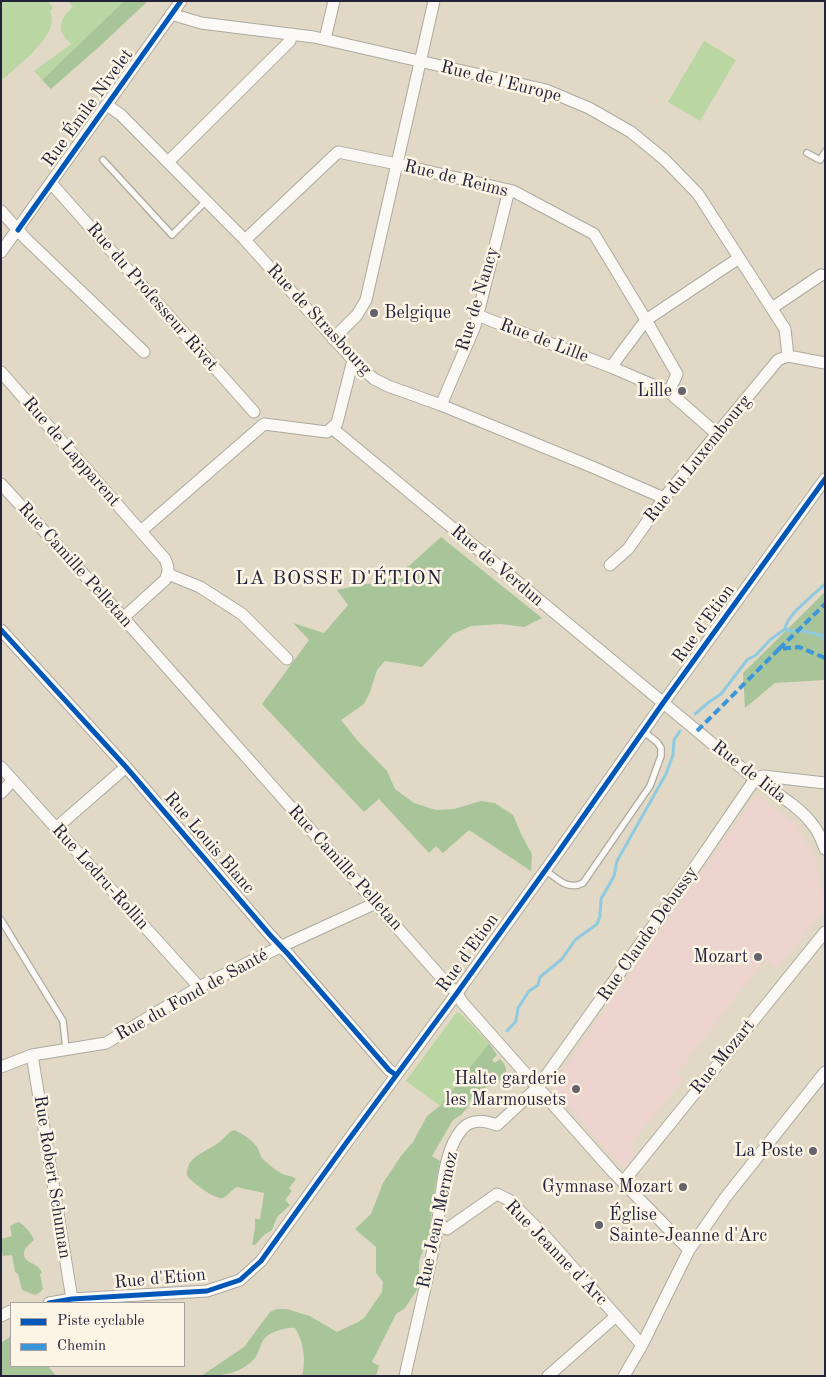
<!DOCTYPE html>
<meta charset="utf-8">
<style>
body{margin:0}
#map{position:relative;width:826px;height:1377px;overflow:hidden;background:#e1d9c6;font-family:"Old Standard TT",serif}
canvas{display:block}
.frame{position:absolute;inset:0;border:2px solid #22223b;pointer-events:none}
.legend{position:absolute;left:10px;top:1302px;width:175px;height:65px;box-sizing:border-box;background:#fcf5e5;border:1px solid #a5a1a1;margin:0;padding:6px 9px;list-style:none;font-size:15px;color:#22223b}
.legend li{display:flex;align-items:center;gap:10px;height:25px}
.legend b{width:25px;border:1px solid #a5a1a1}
</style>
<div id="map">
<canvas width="826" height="1377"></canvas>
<div class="frame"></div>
<ul class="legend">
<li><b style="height:6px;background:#0057b8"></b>Piste cyclable</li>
<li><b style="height:6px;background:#3b95d9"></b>Chemin</li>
</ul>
</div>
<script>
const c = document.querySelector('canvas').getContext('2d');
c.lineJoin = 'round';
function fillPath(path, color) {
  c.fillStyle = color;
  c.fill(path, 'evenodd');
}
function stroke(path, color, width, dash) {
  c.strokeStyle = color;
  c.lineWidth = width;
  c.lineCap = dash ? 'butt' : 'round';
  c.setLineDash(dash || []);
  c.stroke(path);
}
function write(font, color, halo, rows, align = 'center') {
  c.font = font + ' "Old Standard TT",serif';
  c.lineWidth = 5;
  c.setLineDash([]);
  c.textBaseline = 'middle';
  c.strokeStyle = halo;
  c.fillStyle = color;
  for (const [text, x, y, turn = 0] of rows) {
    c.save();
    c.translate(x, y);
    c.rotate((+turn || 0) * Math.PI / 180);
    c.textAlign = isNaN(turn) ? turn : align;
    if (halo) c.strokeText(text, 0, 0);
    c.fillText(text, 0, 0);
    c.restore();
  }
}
const built = new Path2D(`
 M755,796H758L793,822L800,830L797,832L800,836L801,835L810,849L811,847L814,855L825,902V909L776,969L765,960L677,1073L684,1079L630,1145L634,1154L632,1159L624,1169L551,1087Z`);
const green = new Path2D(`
 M1,1H48L53,8L50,11C51,14 52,17 52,19C52,41 16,67 1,81Z
 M68,1H124L42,80L34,71L71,44C68,41 64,37 62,33C58,23 65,13 73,7Z
 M704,41L736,60L700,121L668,102Z
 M456,1013H460L489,1043L440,1106L406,1081Z`);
const forest = new Path2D(`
 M124,1H148L100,46L51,89L42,80Z
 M441,537L542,618L524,627L501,624L471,626L453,634L422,667L385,661L377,670L370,692L364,704L341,720L357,740L387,771L395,789L414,803L436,810L454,809L481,801L495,803L513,815L522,836L532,854L531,871L469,830L443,853L436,846L429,853L379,799L364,812L262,704L309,640L293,623L324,633L348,605L337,590L364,584L384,583L410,565Z
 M825,592V680L775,683L745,708L743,673Z
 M489,1043L497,1055L492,1060L495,1063L500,1059C520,1080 486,1086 473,1093L468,1107L461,1115L453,1120L432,1156L440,1161L435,1187L429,1235L419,1261V1275L417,1290L405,1308L396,1314L372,1362L379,1366L376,1376H302C306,1361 304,1342 295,1328C289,1327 285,1329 280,1330C254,1337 266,1350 250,1363C236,1375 218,1376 201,1376L244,1347L270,1312L277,1309H286L310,1316L337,1332L358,1322L364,1318L382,1292L383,1282L376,1273V1247L355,1229L371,1214L383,1183L401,1156L413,1142L427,1116L440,1106Z
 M234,1130C242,1133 252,1140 257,1147C260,1152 260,1157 265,1161C270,1165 275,1170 281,1173C286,1176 291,1175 296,1179L289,1188L292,1191L285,1200L290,1205L277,1217L272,1230L264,1235L255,1245H252L255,1229V1219H260L264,1193L236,1187C232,1190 227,1196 223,1198C215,1200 192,1182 187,1176C185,1157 206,1152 218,1143C224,1139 227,1133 234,1130Z
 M18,1222C24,1224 31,1233 34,1240C31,1243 24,1248 24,1253C23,1264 39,1262 42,1273L40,1274L43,1289L39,1293L35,1295L22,1290L18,1274L15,1272L12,1255L3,1256L1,1248V1239L12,1236L10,1226Z
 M11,1336V1366H48L56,1376H1V1343Z`);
const stream = new Path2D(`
 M785,629L791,631H804L823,636L825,643
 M695,714L709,702L721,694L747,660L756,655L770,640L785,629C787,614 814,595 825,584
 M507,1031L516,1021L518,1008L529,991L538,985L540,977L562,959L575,940L597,924L600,916L601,899L614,876L617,861L666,774L673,755L674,740L680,731`);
const lane = new Path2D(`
 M807,153L820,160L825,152
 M103,160L172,235L206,201
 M545,870C558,879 568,891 583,883L650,786L661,756V748L657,742L643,731
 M1,920L63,1021L66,1049`);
const street = new Path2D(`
 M171,14L201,23L314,37L546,90L589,108L631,132L665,160L698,194L785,329L788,356
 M325,39L334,1
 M107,105L121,115L245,240L353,360L374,379L388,386L441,405L590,466L664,498
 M168,162L290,41L292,34
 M51,183L254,412
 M1,211L26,239L144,352
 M245,240L338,152L397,164L513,191L594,234L646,320L739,258
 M1,252L181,1
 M772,308L821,275
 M477,315L611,367L669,392L717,434
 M333,339L357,315L366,300L434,1
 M788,356L825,363
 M611,367L646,320L677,374L669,392
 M1,372L165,559C169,568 169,572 165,580L123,618
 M441,405L475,326L509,190
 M332,428L755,779C775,793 798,805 813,825C819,832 822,841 825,849
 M1,484L119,613L447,984L457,993L462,1002L612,1171L689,1250
 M141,531L264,424L327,432L337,423L353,360
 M610,565L628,549L664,498L778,360L788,356
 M168,574L200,587L242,614L287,659
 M1,630L126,767L270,935L288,954L389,1070L396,1075
 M1,767L199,987
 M1,793L13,780
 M56,828L126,767
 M32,1055L72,1299
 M1,1067L32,1055L106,1043L199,987L282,946L376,903
 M623,1182L825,932
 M438,1223L447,1229L497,1194L509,1200L545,1236L642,1345
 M49,1303L72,1299L207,1291L240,1280L261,1261L344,1146L457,993L557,854L663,703L825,479
 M1,1316L11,1311
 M405,1376C415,1330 427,1284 435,1238C442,1206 440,1155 462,1129C472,1118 485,1121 497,1125L538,1087L688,877L755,779L763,776L825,783
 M548,1376L616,1316
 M624,1376L642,1345L689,1250L725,1198L825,1072`);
const quiet = new Path2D(`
 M779,649L825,604
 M697,731L779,649L799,647L825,658`);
const cycleway = new Path2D(`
 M18,230L181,1
 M1,630L126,767L270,935L288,954L389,1070L396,1075
 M49,1303L72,1299L207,1291L240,1280L261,1261L344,1146L457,993L557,854L663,703L825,479`);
const markers = [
 [374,313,5,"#65626c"],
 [682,391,5,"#65626c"],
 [758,957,5,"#65626c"],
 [576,1089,5,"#65626c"],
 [813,1151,5,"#65626c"],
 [683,1187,5,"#65626c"],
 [599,1225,5,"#65626c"]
];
const streetNames = [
 ["Rue de l'Europe",501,82,14],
 ["Rue Émile Nivelet",88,108,-54],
 ["Rue de Reims",456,179,14],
 ["Rue du Professeur Rivet",152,297,49],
 ["Rue de Nancy",478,299,-73],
 ["Rue de Strasbourg",319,320,47],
 ["Rue de Lille",544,341,21],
 ["Rue de Lapparent",71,452,49],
 ["Rue du Luxembourg",698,459,-51],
 ["Rue Camille Pelletan",75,565,48],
 ["Rue de Verdun",497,566,40],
 ["Rue d'Etion",704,624,-54],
 ["Rue de Iida",749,772,38],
 ["Rue Louis Blanc",209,843,49],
 ["Rue Camille Pelletan",345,868,48],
 ["Rue Ledru-Rollin",100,877,48],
 ["Rue Claude Debussy",648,934,-55],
 ["Rue d'Etion",468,953,-54],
 ["Rue du Fond de Santé",192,995,-29],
 ["Rue Mozart",723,1057,-51],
 ["Rue Robert Schuman",52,1177,81],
 ["Rue Jean Mermoz",438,1220,-78],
 ["Rue Jeanne d'Arc",556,1253,46],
 ["Rue d'Etion",160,1279,-5]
];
const poiNames = [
 ["Belgique",384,313,"left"],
 ["Lille",672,391],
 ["Mozart",748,957],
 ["Halte garderie",566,1079],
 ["les Marmousets",566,1100],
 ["La Poste",803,1151],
 ["Gymnase Mozart",673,1187],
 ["Église",609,1215,"left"],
 ["Sainte-Jeanne d'Arc",609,1236,"left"]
];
const quarterNames = [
 ["LA BOSSE D'ÉTION",339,579]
];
fillPath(built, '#edd4ce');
fillPath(green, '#b9d6a3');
fillPath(forest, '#a8c599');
stroke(stream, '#90cae0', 3);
stroke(lane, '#ada99f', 8);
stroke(street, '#ada99f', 13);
stroke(lane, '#faf9f6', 5.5);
stroke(street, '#faf9f6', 11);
stroke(quiet, '#3b95d9', 4, [8, 4]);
stroke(cycleway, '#0057b8', 5);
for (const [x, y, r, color] of markers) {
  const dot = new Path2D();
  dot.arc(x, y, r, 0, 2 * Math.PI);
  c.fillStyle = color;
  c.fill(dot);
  stroke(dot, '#fcf5e5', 2);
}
write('18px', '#22223b', '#fcf5e5', streetNames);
write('18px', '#22223b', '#fcf5e5', poiNames, 'right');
c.letterSpacing = '1px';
write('20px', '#22223b', '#fcf5e5', quarterNames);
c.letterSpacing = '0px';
</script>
